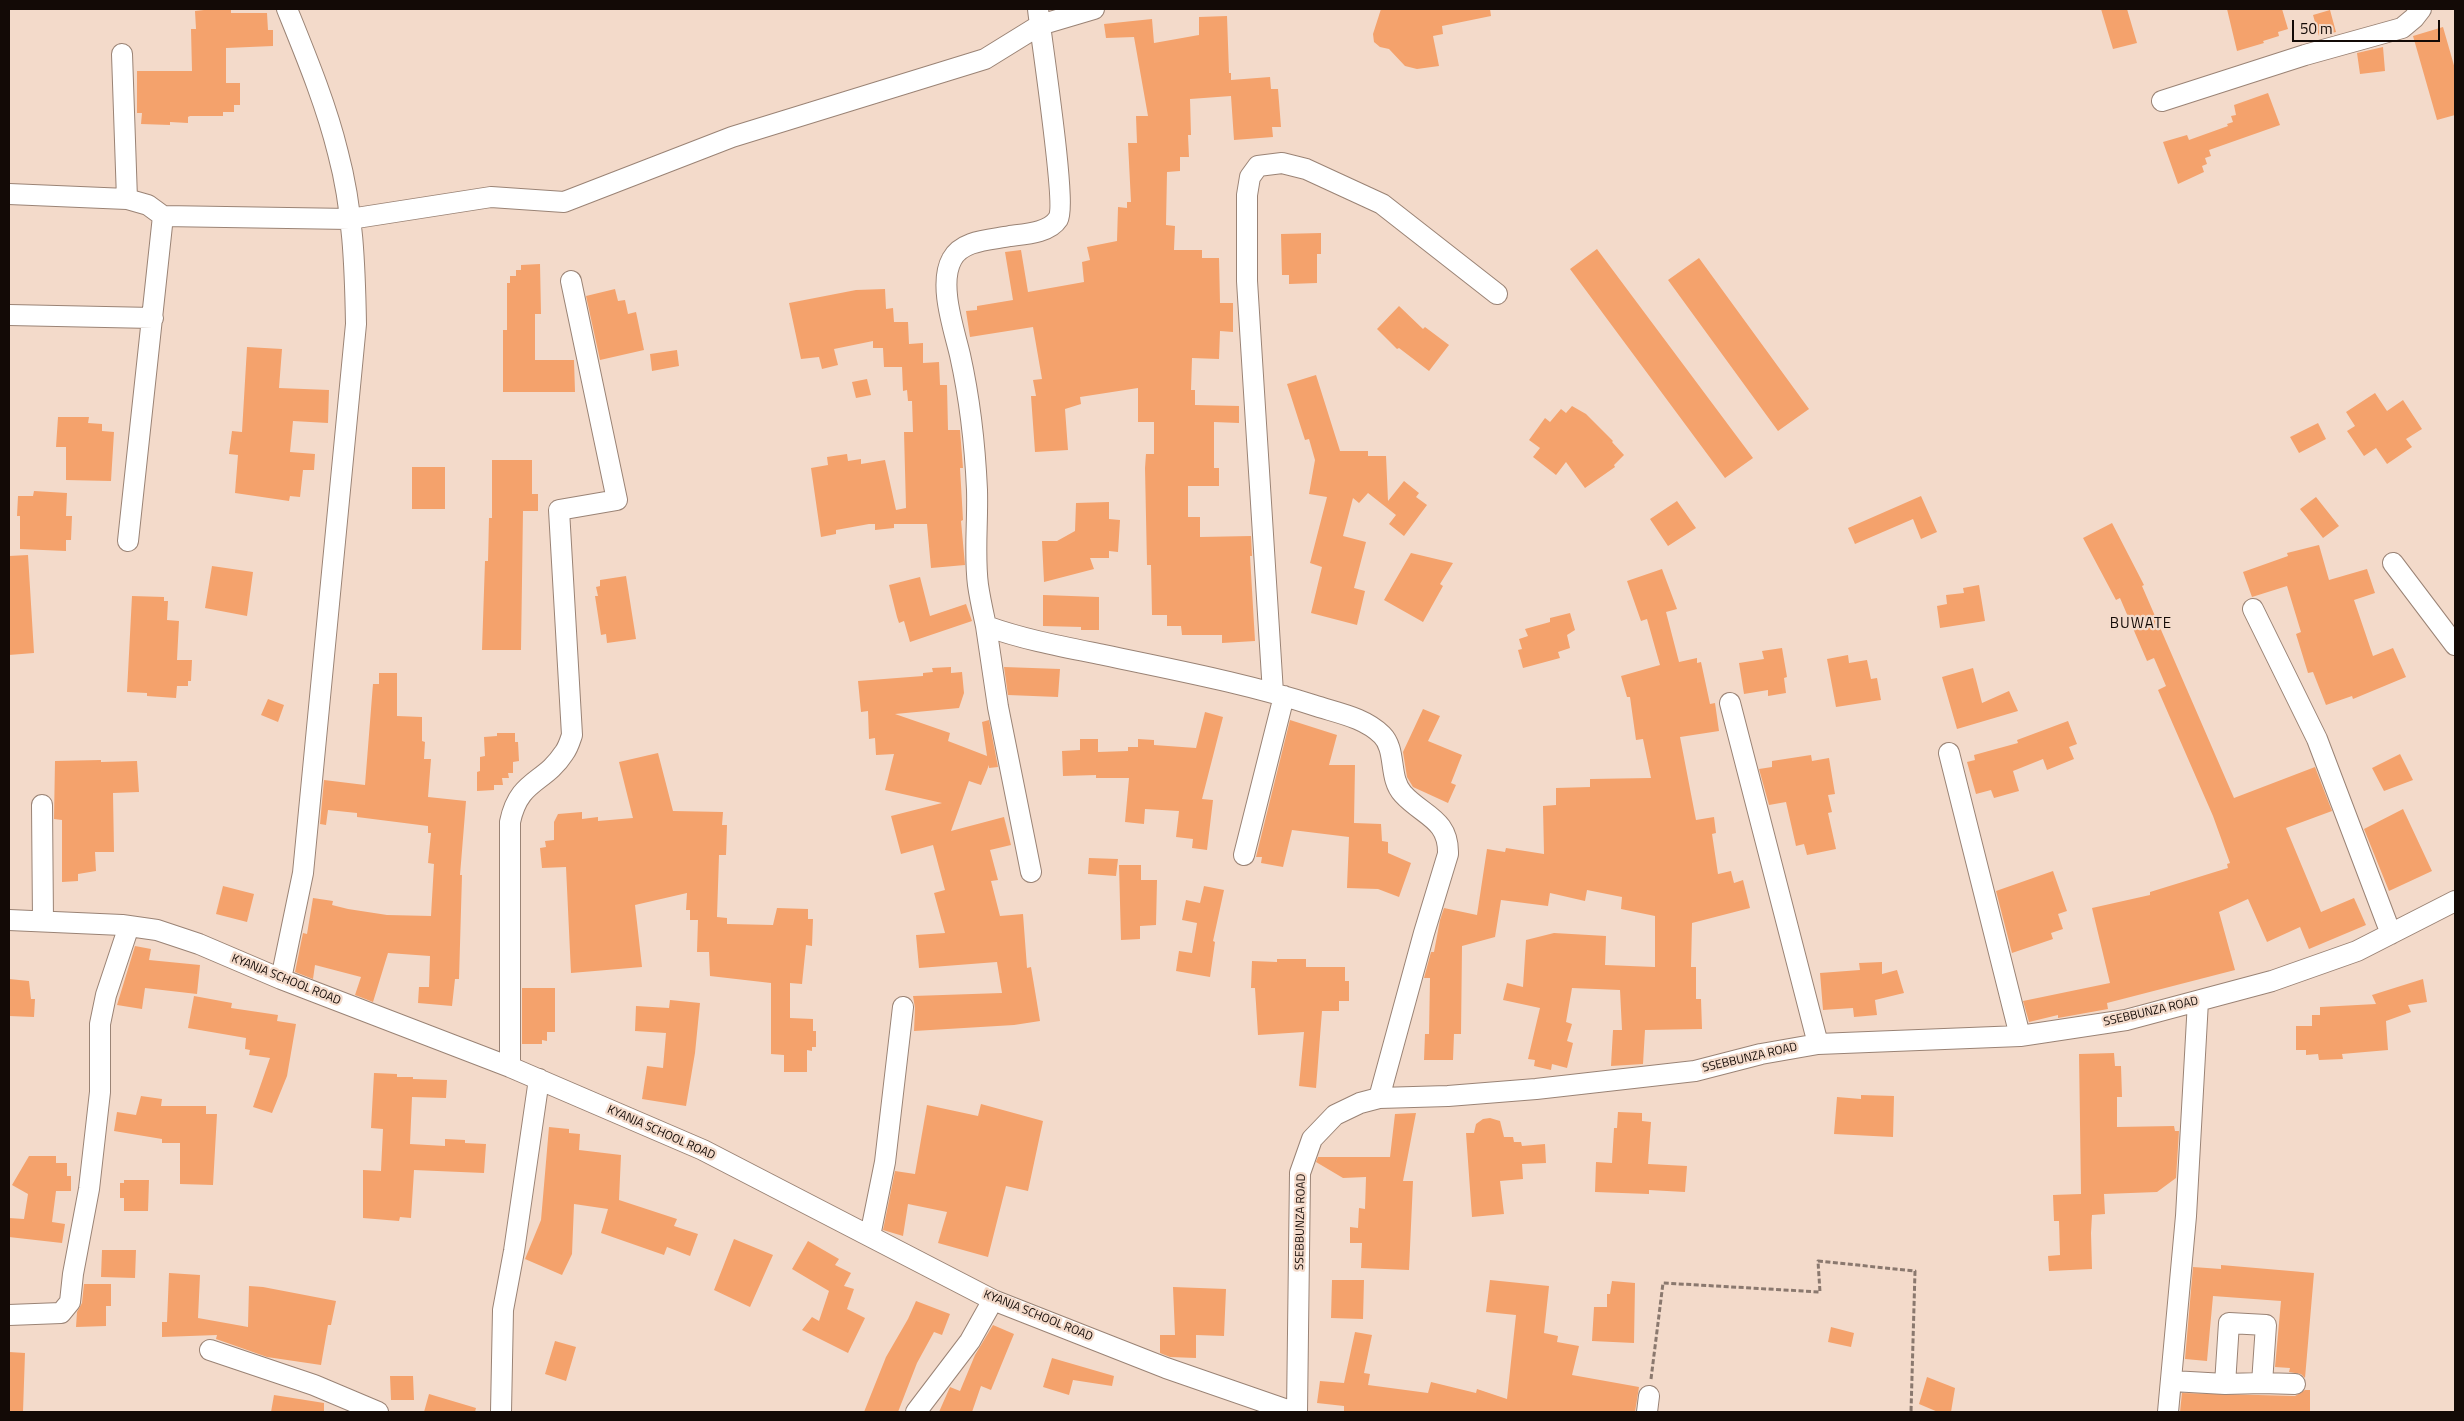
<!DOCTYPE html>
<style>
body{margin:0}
#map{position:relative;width:2464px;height:1421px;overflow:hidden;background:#f3daca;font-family:"Titillium Web",sans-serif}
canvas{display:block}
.frame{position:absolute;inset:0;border:10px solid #130a06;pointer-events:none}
.scale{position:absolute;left:2292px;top:20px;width:148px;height:22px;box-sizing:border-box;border:2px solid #130a06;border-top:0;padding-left:6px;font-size:15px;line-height:18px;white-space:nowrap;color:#130a06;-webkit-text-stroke:4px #f3daca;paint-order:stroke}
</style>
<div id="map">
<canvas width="2464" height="1421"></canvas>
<div class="frame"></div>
<div class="scale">50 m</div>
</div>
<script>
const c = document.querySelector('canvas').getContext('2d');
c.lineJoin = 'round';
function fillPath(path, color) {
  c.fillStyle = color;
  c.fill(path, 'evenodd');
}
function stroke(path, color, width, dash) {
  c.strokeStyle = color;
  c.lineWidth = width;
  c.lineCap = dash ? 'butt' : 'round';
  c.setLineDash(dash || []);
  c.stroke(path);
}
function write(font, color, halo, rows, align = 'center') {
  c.font = font + ' "Titillium Web",sans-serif';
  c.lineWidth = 4.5;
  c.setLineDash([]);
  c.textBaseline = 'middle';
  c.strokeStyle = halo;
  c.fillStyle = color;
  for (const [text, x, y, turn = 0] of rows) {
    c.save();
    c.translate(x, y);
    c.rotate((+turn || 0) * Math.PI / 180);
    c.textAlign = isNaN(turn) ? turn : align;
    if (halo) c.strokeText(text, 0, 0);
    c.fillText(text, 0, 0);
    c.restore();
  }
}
const building = new Path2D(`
 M213,9H231V13H267L268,30H273V46L226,48V83H240V105H234V112H223V116H190L188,117V123L170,122V125L141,124L142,113H137V71H192L191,29H196L195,11Z
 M1381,9H1490L1491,16L1442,26L1443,34L1433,36L1439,66L1417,69L1405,66L1389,49L1380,47L1374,42L1373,34Z
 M2101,9H2127L2137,43L2113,49Z
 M2227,9H2282L2288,29L2278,32L2279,36L2263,41L2264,43L2237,51Z
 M2330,10L2336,32L2319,36L2313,15Z
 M1227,16L1229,73H1231V80L1270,77L1271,89H1278L1281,127H1272L1273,137L1234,140L1231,96L1190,99L1191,135H1188L1189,157H1180V171L1167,172L1166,225L1175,226L1174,250H1202V258H1219L1220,303H1233V332L1220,331L1219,359L1192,358L1191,390H1195V405L1239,406V423L1214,422V468H1219V486H1188V517H1200V537L1251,536L1252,556H1250L1255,641L1222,643V635H1182L1181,626H1167V615H1152L1151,565H1147L1145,468L1146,454H1154V422H1138V388L1080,397L1081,404L1065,409L1068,450L1035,452L1031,396H1036L1033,380L1042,379L1033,327L970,337L966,311L977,310V306L1013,300L1005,252L1021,250L1028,292L1084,282L1082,262L1090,260L1087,247L1117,241L1118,207L1127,208V202H1131L1128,143H1137L1136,116H1148L1134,37L1106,38L1104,24L1152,19L1154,43L1199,35V17Z
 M2443,27L2455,69V115L2437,120L2413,36Z
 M2383,47L2385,71L2360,74L2357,53Z
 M2268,93L2280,125L2209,150L2211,156L2205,158L2207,164L2202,166L2204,172L2178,184L2163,142L2187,135L2189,140L2228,126L2227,124L2233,122L2231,116L2236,115L2234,105Z
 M1321,233V254H1317V283L1289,284V275H1282L1281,234Z
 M1597,249L1753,458L1725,478L1570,269Z
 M1699,258L1809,409L1778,431L1668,280Z
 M540,264L541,314H535V360H574L575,392H503V330H507V283H510V276H516V270H521V265Z
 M615,289L618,301L625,300L628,314L636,312L644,350L600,360L586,296Z
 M885,289L886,309L893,308L894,322H908L909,344L923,343V363L939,362L940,385H947L948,430H960L963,468H960L963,520L961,521L965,565L931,568L927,524H894V528L875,530V524H869L836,530V534L821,537L811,468L828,465L827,457L847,454L848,461L861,459V464L885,460L896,510L906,508L904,432H913L912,401H908L907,390L903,391L902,367H884L883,348H873V341L834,349L838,365L822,369L819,357L801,359L789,303L856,290Z
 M1399,306L1423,329L1425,327L1449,345L1429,371L1399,348L1397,349L1377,329Z
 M247,347L282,349L279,388L329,390L328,423L293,421L290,452L315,454L314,470H303L300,497L290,496L289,501L235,493L238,455L229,454L232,431L242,432Z
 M677,350L679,366L652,371L650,354Z
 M1316,375L1340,451H1368V456H1386L1388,501L1404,481L1419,493L1416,497L1427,505L1404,536L1389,524L1396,515L1368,493L1359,503L1353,498L1343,536L1366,542L1354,588L1365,591L1357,625L1311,613L1322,567L1310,563L1327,497L1309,494L1315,460L1309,439L1305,440L1287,384Z
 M867,379L871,395L856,398L852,382Z
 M2375,393L2387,411L2403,400L2422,429L2406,439L2412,447L2387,464L2376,448L2364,456L2347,431L2355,426L2346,412Z
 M1572,406L1586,414L1613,441L1612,442L1624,455L1614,465L1615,467L1585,488L1566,462L1556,475L1533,457L1540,448L1529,440L1545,418L1550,422L1561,409L1566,413Z
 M58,417H89L88,423L102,424V431L114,432L111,481L66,480V447H56Z
 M2318,423L2326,439L2299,453L2290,437Z
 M492,460H532V494H538V511H523L521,650H482L485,561H488L489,518H492Z
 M412,467H445V509H412Z
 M34,491L67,493L66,516H72L71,540H66V551L20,549V516H17L18,496H33Z
 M1921,496L1937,532L1921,539L1913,519L1855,544L1848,528Z
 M2316,497L2339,526L2323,538L2300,509Z
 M1677,501L1696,528L1668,546L1650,519Z
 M1109,502V519L1120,520L1118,552L1109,551V558H1090L1094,569L1044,582L1042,541H1057L1075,531L1076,503Z
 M2112,523L2144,585L2142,586L2234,798L2315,767L2332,811L2286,828L2321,912L2354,898L2366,925L2309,949L2300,927L2267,942L2248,899L2219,912L2235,970L2107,1003L2108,1009L2058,1018V1015L2029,1022L2023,1001L2110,983L2092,908L2150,895V892L2228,868L2227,864L2230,863L2213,816L2158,690L2166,686L2154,658L2147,661L2120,598L2116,600L2083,538Z
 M2319,545L2329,580L2367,569L2375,593L2354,600L2373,656L2393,648L2406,677L2353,699L2352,696L2326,705L2313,672L2308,673L2296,634L2301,632L2287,586L2252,597L2243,572L2288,556L2287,553Z
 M1411,553L1453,563L1440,584L1443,586L1423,622L1384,600Z
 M28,555L34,653L9,655V556Z
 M212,566L253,572L247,616L205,608Z
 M1662,569L1677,609L1666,612L1679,662L1697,658V663L1701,662L1710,704L1715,703L1719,731L1680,737L1696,820L1714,817L1716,833L1712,834L1718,874L1731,871L1734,883L1743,880L1750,908L1692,923L1691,967H1696V999H1701L1702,1029L1645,1030L1643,1064L1611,1066L1613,1030H1622L1620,990L1572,988L1566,1022L1572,1024L1567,1041L1573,1043L1567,1068L1552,1064L1551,1070L1534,1066L1535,1060L1528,1059L1540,1008L1503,1000L1507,983L1523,987L1526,940L1554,933L1606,936L1605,965L1655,967V916L1621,909L1622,897L1587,890L1585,901L1550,893L1548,906L1501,900L1495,937L1462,946L1461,1034H1454L1453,1060H1424L1425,1034H1429L1430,978H1424L1431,952H1434L1440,920L1444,908L1477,915L1487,849L1505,852L1506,848L1544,854L1543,806L1556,805V788L1590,787V779L1651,778L1643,739L1636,740L1630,697H1627L1621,676L1660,665L1647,619L1641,621L1627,581Z
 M626,576L636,639L607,643L606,634L601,635L595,596H598L596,587L600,586V580Z
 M920,577L930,616L966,604L972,621L910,642L904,621L899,623L897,617L889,585Z
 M1979,585L1985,621L1940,628L1937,606L1947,604L1946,595L1964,593L1963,588Z
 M1043,595L1099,597V630H1081V627L1043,626Z
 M132,596L164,597V601H168L167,620L179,621L177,660H192L191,681H188V686H177L176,698L147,696V693L127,692Z
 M1570,613L1575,630L1567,635L1570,648L1558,652L1560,658L1523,668L1518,650L1522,649L1519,639L1528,636L1525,629L1550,622V618Z
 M1782,648L1787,677L1784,678L1786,693L1768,696V690L1744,694L1739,663L1764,659L1762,651Z
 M1848,655L1849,663L1867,660L1871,679L1877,678L1881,700L1836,707L1827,659Z
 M951,667V673L962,672L964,693L959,708L895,714L950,733L948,741L987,756L982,722L989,720L998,767L989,768V765L981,785L969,781L951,831L1004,817L1011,845L990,850L998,880L991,881L1000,916L1023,914L1027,968L1031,967L1040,1021L1014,1025L914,1031L915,1008L913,996L1002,993L997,962L919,968L916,935L945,933L934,893L945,890L933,845L901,854L891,816L942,803L885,790L894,754L876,755L875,738L869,739L868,711L861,712L858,681L923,676V673L933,672L932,668Z
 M1004,667L1060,669L1058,697L1008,695Z
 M1973,668L1982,703L2009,691L2018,711L1957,729L1942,677Z
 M379,673H397V716L422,717V741L425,742L424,759H431L428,797L466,801L460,875H462L459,979H455L452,1006L418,1003L419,987H429L430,956L388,953L373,1002L355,995L361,977L315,965L313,979L295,972L303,933L307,934L313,898L333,901L332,905L348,909L387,915L431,916L434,864L428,863L431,833H428V826L357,817V813L328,810L326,825L320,824L324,780L365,785L373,684H379Z
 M268,699L284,705L278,722L261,715Z
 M1423,709L1440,716L1428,741L1462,755L1451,783L1456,785L1448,803L1413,787L1407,777L1403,752Z
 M1205,712L1223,717L1202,799L1213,800L1207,850L1192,848L1193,839L1176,837L1179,811L1145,809L1144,824L1125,822L1129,778H1096V775L1063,776L1062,751L1080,750V739H1098V752L1128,751V747H1138V739L1154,740V745L1196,748Z
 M1290,720L1337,735L1329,765H1355L1354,823L1381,824L1382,841L1388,842V853L1411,863L1399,897L1378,889L1347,888L1349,837L1292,830L1283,867L1261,863L1262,857H1256Z
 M2068,721L2077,744L2069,747L2074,759L2047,770L2043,759L2013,771L2019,791L1994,798L1991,790L1976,794L1967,762L1975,760L1974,755L2018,743L2017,740Z
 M497,733H515V742H518L519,761L513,762V773H508L509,778H502L503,785H494V790L477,791V772L480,771V757L485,756L484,737L497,736Z
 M658,753L673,811L723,812L722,825H727L726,855H719L717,917L727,918V924L773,925L777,908L808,909V919H813L812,946L806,945L802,984L790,983V1018L813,1019V1031H816V1047H812V1051L807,1050V1072H784V1055L771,1054V983L710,976L709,952H697L698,920H690V910H686L687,893L635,905L642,967L571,973L566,867L542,868L540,848L546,847L545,841L554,840V822L558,814L582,812V819L598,817V821L633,818L619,762Z
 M2400,754L2413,780L2384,791L2372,768Z
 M1811,755L1812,761L1829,758L1835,794L1828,795L1832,812L1828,813L1836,849L1807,855L1804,844L1796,846L1786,802L1769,805L1759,769L1772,767V761Z
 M101,760V762L137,761L139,792L113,793L114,852H95L96,871L78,874V881L62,882V820L54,819L55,761Z
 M2403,809L2432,871L2389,891L2364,829Z
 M1089,858L1118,859L1116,876L1088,874Z
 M1119,865H1141V880H1157L1156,925L1140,926V939L1121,940Z
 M2053,871L2067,911L2058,914L2063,929L2051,933L2053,939L2012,953L1996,891Z
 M223,886L254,894L247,922L216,914Z
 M1204,886L1224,890L1213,941L1215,942L1210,977L1176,971L1179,951L1192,953L1197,923L1182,920L1186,900L1200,903Z
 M135,946L151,949L149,960L200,965L197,994L145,988L142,1009L117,1005Z
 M1277,959H1306V967H1345V981H1349V1001H1339V1011H1322L1316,1088L1299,1086L1304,1032L1258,1035L1255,988H1251L1252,961L1277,962Z
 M1882,962V974L1897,970L1904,993L1875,1000L1877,1015L1854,1017L1853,1008L1823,1010L1820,973L1860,970L1859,963Z
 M9,979L29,981L31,999H35L34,1017L9,1016Z
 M2423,979L2427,1002L2408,1005L2411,1012L2386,1021L2388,1050L2342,1054L2343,1059L2319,1060L2318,1054L2306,1055V1050H2296V1026H2312V1015H2320V1007L2376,1004L2372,995Z
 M522,988H555V1032H547V1041L542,1040V1044H522Z
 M194,996L232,1003L231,1008L278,1015L277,1021L296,1024L287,1076L272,1113L253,1107L270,1058L249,1055L250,1050L245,1049L246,1038L188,1028Z
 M670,1000L700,1003L695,1053L686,1106L642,1099L647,1066L663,1068L666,1033L635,1031L636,1006L669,1008Z
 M2114,1053L2115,1066H2121L2122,1097H2117V1127L2174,1126L2175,1131H2179L2176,1178L2157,1192L2104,1194L2105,1214L2092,1215L2091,1233L2092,1269L2049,1271L2048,1256L2060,1255L2059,1221H2054L2053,1195L2081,1194L2079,1054Z
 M374,1073L397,1074V1077H413V1079L447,1080L446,1098L412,1097L410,1144L445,1146V1139L465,1140V1143L486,1144L484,1173L414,1170L411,1218L400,1217L399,1221L363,1218V1170L381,1171L383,1129L371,1128Z
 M1861,1095L1894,1096L1893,1137L1834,1134L1837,1097L1861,1099Z
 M141,1096L162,1099L161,1106H206V1114H217L213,1185L180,1184V1143H162V1139L114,1131L117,1112L136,1115Z
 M981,1104L1043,1121L1028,1191L1006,1186L988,1257L938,1243L947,1212L908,1204L903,1236L883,1230L895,1171L915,1174L927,1105L978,1116Z
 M1618,1112L1642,1113V1121L1651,1122L1648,1164L1687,1166L1685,1192L1649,1190V1194L1595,1192L1596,1162L1612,1163L1614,1128H1617Z
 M1416,1113L1403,1181H1413L1409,1270L1361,1268L1362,1243H1350V1227L1358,1228L1359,1208L1365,1209L1366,1177L1343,1178L1316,1162L1318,1157H1390L1395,1114Z
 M1490,1118L1500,1121L1504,1137H1513L1514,1142H1521L1522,1146L1545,1144L1546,1163L1522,1164L1523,1179L1500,1181L1504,1214L1472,1217L1466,1133H1474L1476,1124L1483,1119Z
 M549,1127L569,1129V1133L580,1134L579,1150L621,1155L619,1200L677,1219L674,1226L698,1234L690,1256L667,1247L664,1255L601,1233L608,1209L574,1204L572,1254L562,1275L525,1259L541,1220Z
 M29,1156H56V1163H67V1176H71V1191H56L52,1222L65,1224L62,1243L9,1237V1218L24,1219L28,1194L12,1185Z
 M124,1180H149L148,1211H124V1198H120V1183H124Z
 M734,1239L773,1255L750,1307L714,1290Z
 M808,1241L839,1259L835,1265L851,1273L844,1286L854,1289L847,1309L865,1318L848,1353L802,1330L812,1317L819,1321L829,1291L792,1269Z
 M102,1250H136L135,1278L101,1277Z
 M2221,1265L2314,1273L2305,1378L2301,1374L2289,1372L2290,1368L2275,1367L2281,1301L2213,1296L2207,1361L2185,1359L2193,1267L2221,1269Z
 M169,1273L200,1275L198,1318L248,1327L249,1286L263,1287L336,1301L331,1325H328L321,1365L267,1357L216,1339L217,1335L162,1337V1322H167Z
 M1332,1280H1364L1363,1319L1331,1318Z
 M1490,1280L1549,1286L1544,1333L1558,1336L1557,1342L1579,1346L1572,1375L1639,1387L1635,1412H1344V1406L1317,1403L1320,1381L1344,1383L1355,1332L1372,1335L1364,1373L1370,1374L1368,1385L1428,1393L1431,1382L1476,1393L1477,1389L1507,1399L1516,1315L1486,1312Z
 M1612,1281L1635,1283L1634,1343L1592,1341L1594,1307H1607V1294H1610Z
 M84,1284H111V1306H106V1326L76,1327L77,1312L82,1303Z
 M1173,1287L1226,1289L1224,1336L1196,1335V1358L1170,1357L1160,1353V1335H1175Z
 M916,1301L950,1314L942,1335L934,1332L917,1363L898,1412H864L886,1357L908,1319Z
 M993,1325L1014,1334L991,1390L981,1386L972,1412H939L950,1387L960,1391L975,1355Z
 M1831,1327L1854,1333L1851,1347L1828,1342Z
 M555,1341L576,1347L566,1381L545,1374Z
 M9,1352L25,1353L23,1412H9Z
 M1052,1358L1114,1376L1112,1386L1073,1380L1069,1395L1043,1387Z
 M390,1376H413L414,1400H391Z
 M1927,1377L1955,1388L1951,1412H1938L1919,1404Z
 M2305,1390H2310V1412H2180L2182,1393L2295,1396Z
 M429,1394L476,1408L475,1412H424Z
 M274,1395L324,1403V1412H271Z`);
const path = new Path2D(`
 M1651,1379L1663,1283L1820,1292L1818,1261L1915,1271L1911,1412`);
const minor = new Path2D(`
 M1038,9C1041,38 1067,204 1058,219C1049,233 1025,234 1010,236C990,240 962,240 952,259C938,284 954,329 960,355C970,400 975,445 977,490C978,522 974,554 978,585C980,599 983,612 986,626C1025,640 1064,647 1104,655C1174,670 1245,683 1313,705C1337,713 1364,717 1382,735C1397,750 1388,778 1403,794C1423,816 1449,819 1448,854L1424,933L1379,1098
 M122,54L127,199
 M2162,101L2305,55L2402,28L2414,18L2421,9
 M9,194L127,199L148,205L163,216L128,541
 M163,216L350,219L491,197L564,202L732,137L985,59L1040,25L1094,9
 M9,315L153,318
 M2393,563L2455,645
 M2253,609L2317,739L2391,934
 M986,626L998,707L1031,872
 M1273,693L1247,281V195L1250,177L1258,166L1282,163L1306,169L1382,204L1497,294
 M1730,703L1818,1044
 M1949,753L2020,1036
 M42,805L43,921
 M1244,855L1284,696
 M9,920L122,925L157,930L199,944L281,979L510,1067L703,1150L993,1300L1166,1368L1293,1412
 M281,979L303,873L356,324C355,267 353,209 338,153C326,104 306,56 287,9
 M510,1067V822C519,779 544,784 564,753C568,748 570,741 572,735L559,510L617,500L571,281
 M870,1236L885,1162L903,1007
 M9,1315L61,1313L70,1302L73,1274L89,1189L100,1092V1024L106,995L129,926
 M210,1350L314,1385L378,1412
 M2172,1381L2225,1384L2229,1323L2266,1325L2262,1383L2295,1384
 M2225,1384L2262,1383
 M501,1412L503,1310L514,1251L539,1079
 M916,1412L970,1341L993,1300
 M1297,1412L1300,1173L1312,1139L1335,1115L1360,1103L1379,1098L1448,1096L1536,1089L1695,1071L1761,1054L1818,1044L2020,1036L2126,1020L2272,981L2357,951L2455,901
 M1647,1412L1649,1396
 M2168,1412L2186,1216L2198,1001`);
const streetNames = [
 ["KYANJA SCHOOL ROAD",286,980,22],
 ["SSEBBUNZA ROAD",2151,1012,-13],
 ["SSEBBUNZA ROAD",1750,1058,-13],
 ["KYANJA SCHOOL ROAD",661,1133,24],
 ["SSEBBUNZA ROAD",1301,1222,-89],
 ["KYANJA SCHOOL ROAD",1038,1316,22]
];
const quarterNames = [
 ["BUWATE",2141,624]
];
fillPath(building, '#f4a26c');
stroke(minor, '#9a8375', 22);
stroke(path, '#8a786e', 3, [5, 2.5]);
stroke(minor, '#fff', 20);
write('12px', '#130a06', '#f3daca', streetNames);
c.letterSpacing = '1px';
write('15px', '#130a06', '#f3daca', quarterNames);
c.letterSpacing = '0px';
</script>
